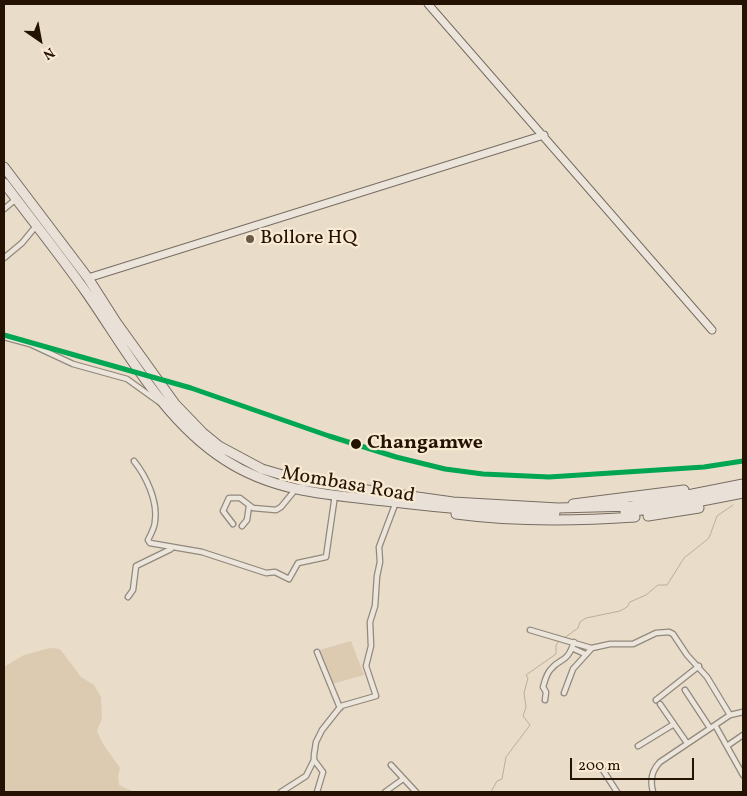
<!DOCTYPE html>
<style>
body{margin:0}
#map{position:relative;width:747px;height:796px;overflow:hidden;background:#e9dcc9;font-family:Vollkorn,serif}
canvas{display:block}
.frame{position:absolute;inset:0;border:5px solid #241203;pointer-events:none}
.north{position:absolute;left:15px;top:15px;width:50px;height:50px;-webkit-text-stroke:4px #f9ead3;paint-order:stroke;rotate:147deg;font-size:14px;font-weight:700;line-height:20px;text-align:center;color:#241203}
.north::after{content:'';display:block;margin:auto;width:18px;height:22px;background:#241203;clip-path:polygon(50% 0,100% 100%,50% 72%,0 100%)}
.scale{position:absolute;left:570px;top:758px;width:124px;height:22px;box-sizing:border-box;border:2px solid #241203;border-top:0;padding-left:6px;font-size:15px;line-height:18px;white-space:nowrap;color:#241203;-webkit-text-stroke:4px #f9ead3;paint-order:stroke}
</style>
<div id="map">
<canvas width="747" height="796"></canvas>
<div class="frame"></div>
<div class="north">N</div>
<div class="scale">200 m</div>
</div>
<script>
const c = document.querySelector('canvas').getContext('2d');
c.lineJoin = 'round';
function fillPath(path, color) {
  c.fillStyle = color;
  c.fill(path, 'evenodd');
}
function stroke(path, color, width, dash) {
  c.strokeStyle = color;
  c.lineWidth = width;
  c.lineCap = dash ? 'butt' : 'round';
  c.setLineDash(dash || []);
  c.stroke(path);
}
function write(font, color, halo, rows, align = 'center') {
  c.font = font + ' Vollkorn,serif';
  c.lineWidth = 4.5;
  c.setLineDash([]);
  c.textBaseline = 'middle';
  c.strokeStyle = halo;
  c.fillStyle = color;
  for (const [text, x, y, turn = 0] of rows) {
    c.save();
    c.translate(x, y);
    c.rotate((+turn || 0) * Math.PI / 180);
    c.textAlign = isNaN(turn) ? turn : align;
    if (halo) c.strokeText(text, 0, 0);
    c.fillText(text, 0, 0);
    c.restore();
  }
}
const green = new Path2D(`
 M351,641L364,675L328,685L316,651Z
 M50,648L60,649L81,677L94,685L101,697L102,718L97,731L103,744L120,768L118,776L119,785L134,792H4V667L24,655Z`);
const stream = new Path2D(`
 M563,639L578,628L580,622L586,618L620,611L627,607L630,602L646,595L658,585H667L684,558L709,538L717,516L733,505
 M491,792L497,781L502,779L506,757L530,725L523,716L526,707L524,693L528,678L526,675L556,654V645L559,641`);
const street = new Path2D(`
 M4,209L16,199
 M4,258L22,243L36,226
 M4,337L30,344L73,364L127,379L159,402
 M134,461C146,476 158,501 155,521C155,527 151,534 148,540L150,543L202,552L266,573L275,572L289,579L298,563L326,557L335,495
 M233,524L223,511L229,498H240L253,508L276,510L281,507L295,490
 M242,526L247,520L249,506
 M128,597L133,590L136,566L171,549
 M530,630L591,648
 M572,648L585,654
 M317,652L340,708
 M685,690L710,728
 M564,693L573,669L592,648L610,644H633L656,633L669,632L673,634L687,655L707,677L730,715
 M545,700L546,692L543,687C545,681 546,674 551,669C561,657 567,664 574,642
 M656,700L699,666
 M660,704L687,743
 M715,725L743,775
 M638,746L674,724
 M727,746L743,735
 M391,765L416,792
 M601,767L617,792
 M281,792L306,776L314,760
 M317,792L323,772L314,760V755L316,742L322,730L341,706L376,696L366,666L371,646L370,622L375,606L377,576L380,562L379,547L396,502
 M385,792L403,779
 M653,792C650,781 652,770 660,762L730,715L743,712`);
const secondary = new Path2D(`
 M428,4L712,330
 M88,278L544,135`);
const highway = new Path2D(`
 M4,167L88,278L116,322L175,404L203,433L219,446L262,469L303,481L453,502L558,508L632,506L743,484
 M4,183C31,219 60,255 86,292C127,351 164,421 225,460C274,492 329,495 385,501C441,508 498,513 555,513
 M573,504L684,490
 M625,512L676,506L743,493
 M456,514C515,522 575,521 635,517
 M648,516L699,508`);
const rail1 = new Path2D(`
 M4,335L191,388L329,436L396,457L445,469L483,474L549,477L704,467L743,461`);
const markers = [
 [250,239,5,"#695948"],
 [356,444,6,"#241203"]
];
const poiNames = [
 ["Bollore HQ",260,239]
];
const stopNames = [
 ["Changamwe",367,444]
];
const streetNames = [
 ["Mombasa Road",348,486,10]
];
fillPath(green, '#dccab1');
stroke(stream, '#c0ad94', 1);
stroke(street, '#92897d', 7);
stroke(secondary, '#776d62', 9);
stroke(highway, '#776d62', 11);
stroke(street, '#ece5dc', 4.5);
stroke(secondary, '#ece5dc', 7);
stroke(highway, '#e9e1d7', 9);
stroke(rail1, '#00a651', 5);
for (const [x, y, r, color] of markers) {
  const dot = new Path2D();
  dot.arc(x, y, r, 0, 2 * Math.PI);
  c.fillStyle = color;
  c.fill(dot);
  stroke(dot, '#f9ead3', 2);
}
write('20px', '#241203', '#f9ead3', poiNames, 'left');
write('bold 20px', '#241203', '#f9ead3', stopNames, 'left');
write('20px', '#241203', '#f9ead3', streetNames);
</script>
